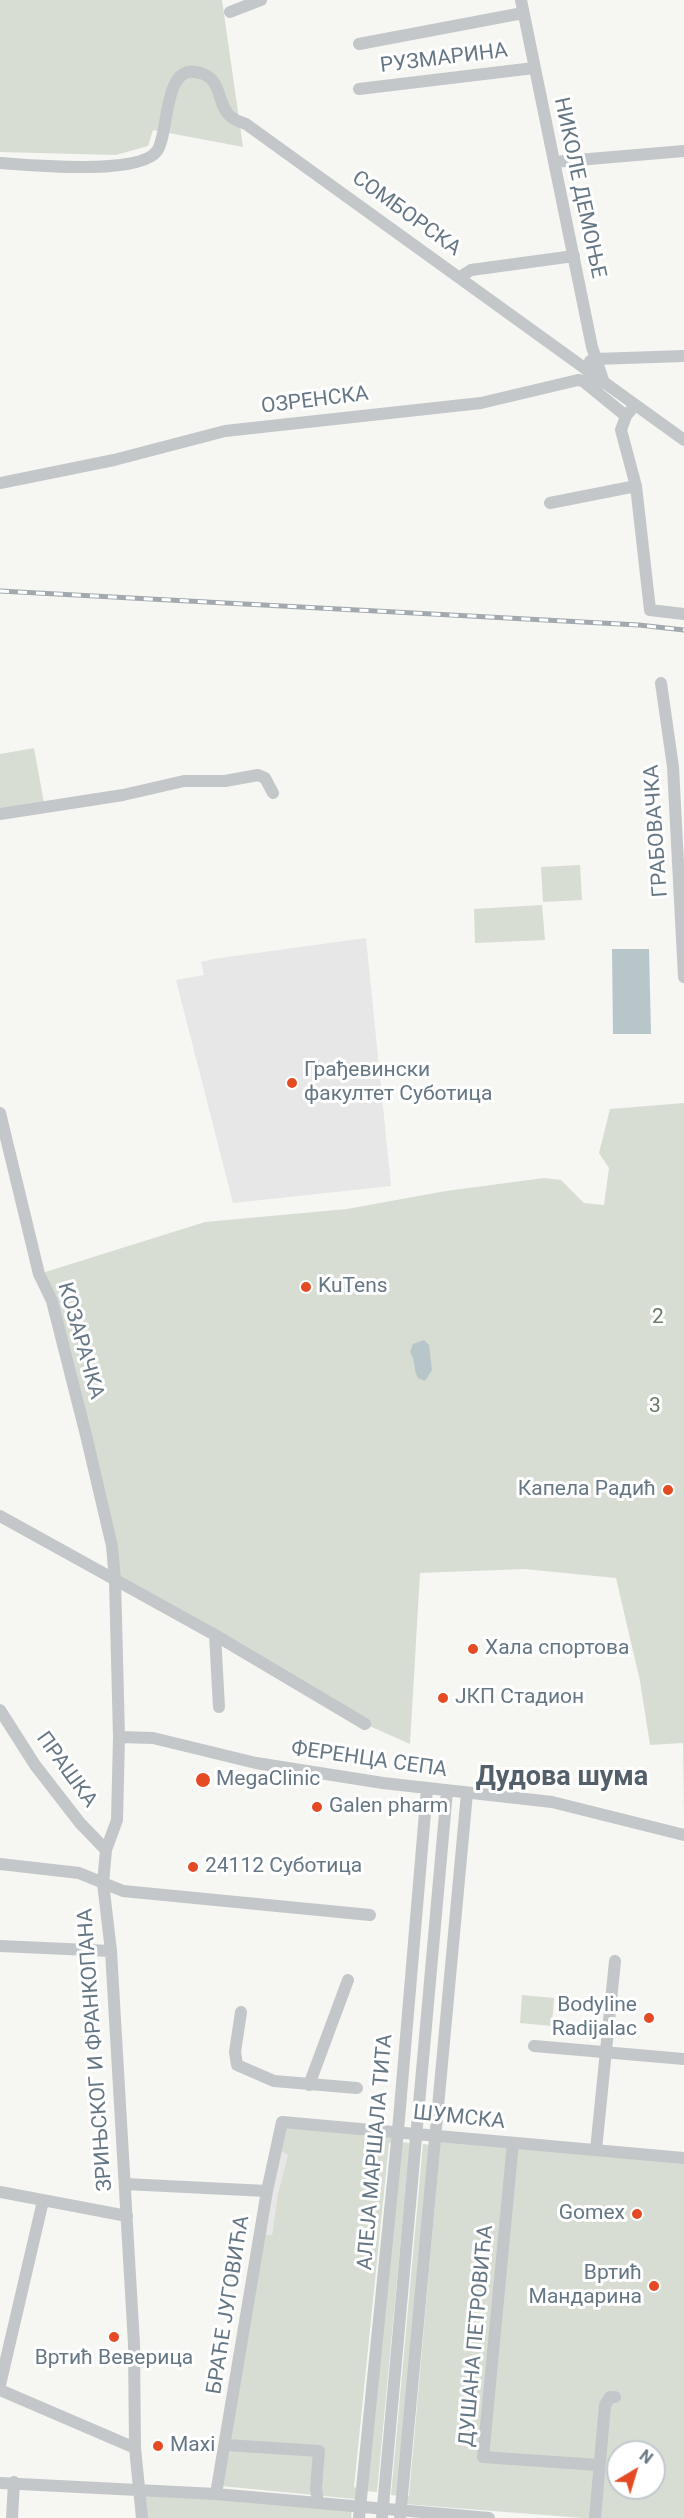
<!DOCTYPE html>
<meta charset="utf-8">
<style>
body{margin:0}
#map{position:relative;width:684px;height:2518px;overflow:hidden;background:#f6f6f2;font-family:Roboto,sans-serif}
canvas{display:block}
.north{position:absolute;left:606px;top:2440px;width:60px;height:60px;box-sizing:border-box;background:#fff;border:2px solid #c1c9ce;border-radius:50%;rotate:38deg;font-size:16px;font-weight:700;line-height:24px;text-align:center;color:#657784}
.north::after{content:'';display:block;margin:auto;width:21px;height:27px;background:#e44b25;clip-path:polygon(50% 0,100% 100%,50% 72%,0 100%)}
</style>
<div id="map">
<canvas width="684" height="2518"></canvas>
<div class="north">N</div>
</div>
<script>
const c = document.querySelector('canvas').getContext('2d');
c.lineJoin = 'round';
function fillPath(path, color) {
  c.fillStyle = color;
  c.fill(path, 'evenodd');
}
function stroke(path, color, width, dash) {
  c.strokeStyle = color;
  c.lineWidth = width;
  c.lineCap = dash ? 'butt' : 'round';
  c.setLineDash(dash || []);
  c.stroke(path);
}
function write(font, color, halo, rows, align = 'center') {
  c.font = font + ' Roboto,sans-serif';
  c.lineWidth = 6;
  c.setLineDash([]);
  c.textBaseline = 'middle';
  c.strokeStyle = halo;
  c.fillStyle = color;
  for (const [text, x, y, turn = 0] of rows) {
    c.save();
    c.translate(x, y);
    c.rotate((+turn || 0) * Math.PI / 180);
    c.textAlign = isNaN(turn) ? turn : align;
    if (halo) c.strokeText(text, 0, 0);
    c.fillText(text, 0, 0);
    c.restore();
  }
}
const built = new Path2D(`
 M366,938L391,1186L233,1203L176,980L204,975L201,962L213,959Z
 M280,2150L288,2155L278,2193L272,2235H264Z`);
const green = new Path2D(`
 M0,0H222L243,147L153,130L148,146L116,155L0,152Z
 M34,748L44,803L0,811V754Z
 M580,865L582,900L543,902L541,867Z
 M542,905L545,940L475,943L474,909Z
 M684,1103V1818L683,1743L650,1745L640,1681L616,1578L524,1569L420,1573L410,1744L365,1724L115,1580L112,1546L39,1274L205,1222L347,1209L446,1191L544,1178L561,1180L584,1203L604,1205L609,1168L599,1153L610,1109Z
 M522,1995L554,1998L552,2026L520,2023Z
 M285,2125L395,2134V2142L389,2143L354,2487L365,2491L401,2142L410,2143L377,2492L366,2491L365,2500L221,2486L264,2235H272L278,2193L288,2155L280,2150Z
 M437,2140L684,2162V2518H583L404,2504V2496H409L440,2147L436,2144ZM618,2452H654V2488H618Z
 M423,2144L431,2145L400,2496L391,2495Z
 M143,2493L352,2510L351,2518H146Z`);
const water = new Path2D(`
 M612,949H649L651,1034H613Z
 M424,1340L429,1345L432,1370L425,1381L418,1378C413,1369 416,1361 410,1352L413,1344Z`);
const minor = new Path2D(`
 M521,0L592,347L604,383
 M230,12L261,0
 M359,44L523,13
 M359,89L534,68
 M554,162L684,151
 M0,163C30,165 139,176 157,151C170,133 162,61 200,73C223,79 216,103 230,116C234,120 240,122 246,124L684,440
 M460,277L471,270L574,256
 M590,361L595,359L684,356
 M631,410L626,416L621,430L636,486L650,610L684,614
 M0,483L114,460L225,431L481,403L578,380L583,381L626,416
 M550,503L636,486
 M661,683L673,767L684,977
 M0,814L123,795L184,781H225L258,775L265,778L273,793
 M0,1113L39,1274L52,1301L86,1435L112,1546L115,1580L119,1737L117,1820L106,1850L103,1883L111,1951L134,2344L135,2448L142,2518
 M0,1516L215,1635L365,1724
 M215,1635L219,1707
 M0,1710L35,1765L80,1823L106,1850
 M119,1737L153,1738L256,1763L383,1783L552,1802L684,1835
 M0,1864L79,1873L123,1891L370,1915
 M0,1946L111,1951
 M241,2012L235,2052L237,2065L274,2081L357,2088
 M534,2046L684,2059
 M309,2085L348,1980
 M513,2143L483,2457L598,2465
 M596,2150L615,1961
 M125,2184L267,2191
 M0,2192L127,2216
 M0,2385L43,2201
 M0,2390L135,2448
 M226,2445L319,2451L316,2488L318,2503
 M0,2483L216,2494L489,2518
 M216,2494L267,2191L282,2122L684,2158
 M12,2518L14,2482
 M359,2518L398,2131L427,1789
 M382,2518L447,1791
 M400,2518L467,1793
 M595,2518L605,2405L610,2397H615`);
const rail = new Path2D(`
 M0,591L639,625L684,630`);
const markers = [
 [292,1083,6,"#e44b25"],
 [306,1287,6,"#e44b25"],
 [668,1490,6,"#e44b25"],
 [473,1649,6,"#e44b25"],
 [443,1698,6,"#e44b25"],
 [203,1780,8,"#e44b25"],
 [317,1807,6,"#e44b25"],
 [193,1867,6,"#e44b25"],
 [649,2018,6,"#e44b25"],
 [637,2214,6,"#e44b25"],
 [654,2286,6,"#e44b25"],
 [114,2337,6,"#e44b25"],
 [158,2446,6,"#e44b25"]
];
const streetNames = [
 ["РУЗМАРИНА",444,59,-7],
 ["НИКОЛЕ ДЕМОЊЕ",579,188,78],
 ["СОМБОРСКА",406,214,36],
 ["ОЗРЕНСКА",315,401,-7],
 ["ГРАБОВАЧКА",657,831,-94],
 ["КОЗАРАЧКА",80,1341,74],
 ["ФЕРЕНЦА СЕПА",369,1760,8],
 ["ПРАШКА",66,1770,54],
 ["ЗРИЊСКОГ И ФРАНКОПАНА",96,2050,-94],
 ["ШУМСКА",459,2118,6],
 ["АЛЕЈА МАРШАЛА ТИТА",376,2152,-85],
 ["БРАЋЕ ЈУГОВИЋА",229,2305,-81],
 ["ДУШАНА ПЕТРОВИЋА",477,2336,-85]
];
const poiNames = [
 ["Грађевински",304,1071],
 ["факултет Суботица",304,1095],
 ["KuTens",318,1287],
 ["Капела Радић",656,1490,"right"],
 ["Хала спортова",485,1649],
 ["ЈКП Стадион",455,1698],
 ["MegaClinic",216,1780],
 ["Galen pharm",329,1807],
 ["24112 Суботица",205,1867],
 ["Bodyline",637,2006,"right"],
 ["Radijalac",637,2030,"right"],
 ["Gomex",625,2214,"right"],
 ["Вртић",642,2274,"right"],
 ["Мандарина",642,2298,"right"],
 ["Вртић Веверица",114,2359,"center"],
 ["Maxi",170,2446]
];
const parkNames = [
 ["2",658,1318],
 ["3",655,1407]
];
const districtNames = [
 ["Дудова шума",562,1778]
];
fillPath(built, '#e6e7e6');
fillPath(green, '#d7ddd3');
fillPath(water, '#b9c6c9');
stroke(minor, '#c3c7ca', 12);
stroke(rail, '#a2a9ae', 5);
stroke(rail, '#fff', 3, [9]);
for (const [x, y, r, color] of markers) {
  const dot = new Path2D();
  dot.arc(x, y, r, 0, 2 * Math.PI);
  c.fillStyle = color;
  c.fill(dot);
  stroke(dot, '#fff', 2);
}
write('21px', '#657784', '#fff', streetNames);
write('21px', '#657784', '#fff', poiNames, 'left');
write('21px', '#697b64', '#fff', parkNames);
write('bold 27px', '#536069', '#fff', districtNames);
</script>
